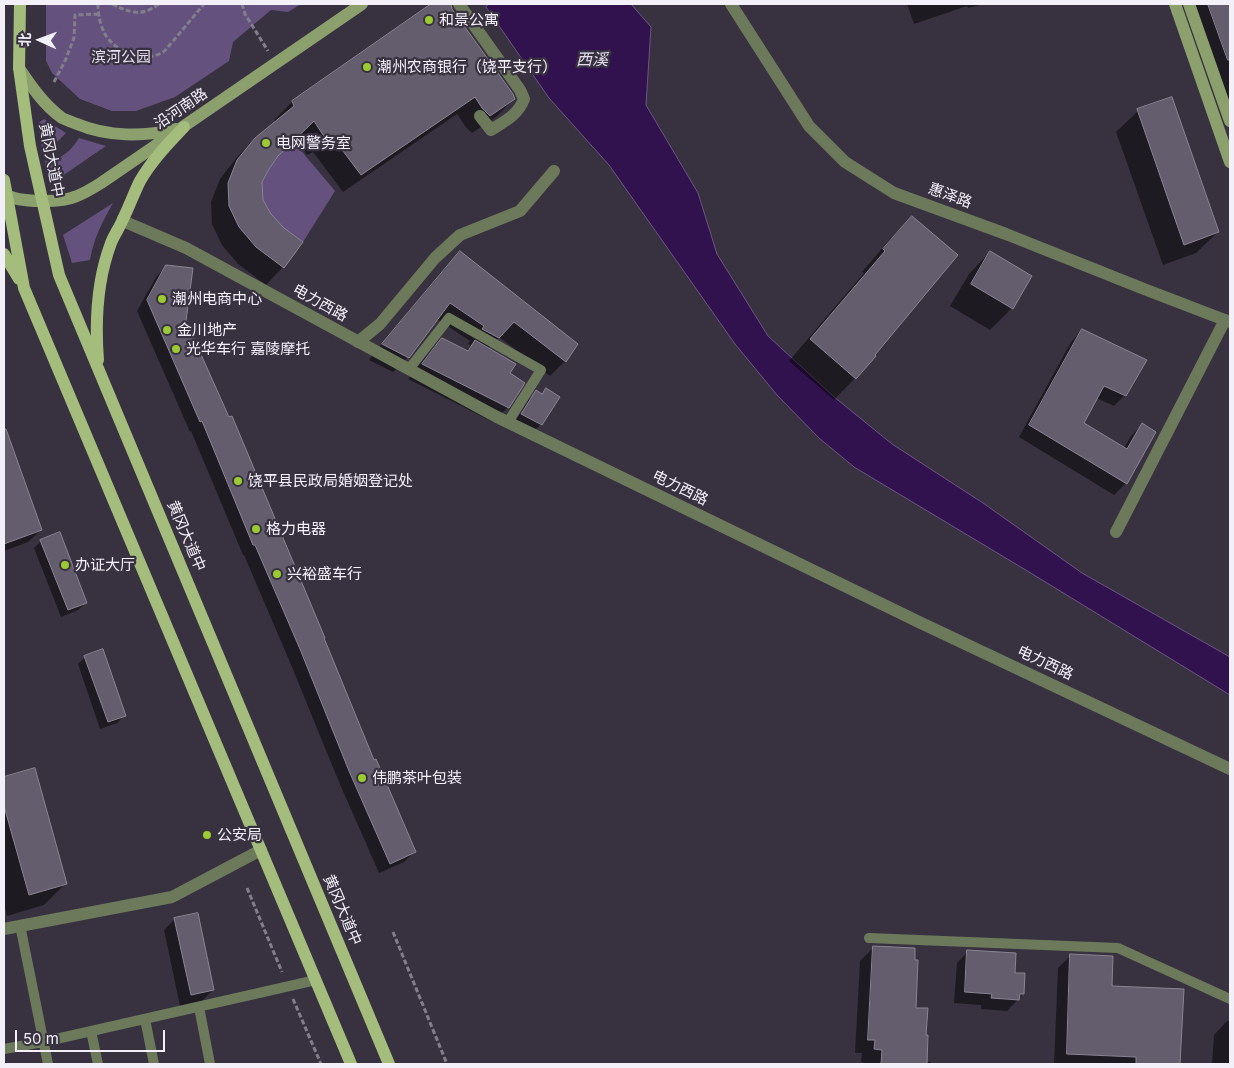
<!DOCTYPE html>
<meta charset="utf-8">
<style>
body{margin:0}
#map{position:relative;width:1234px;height:1068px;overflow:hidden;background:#383240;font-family:Inter,"Noto Sans SC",sans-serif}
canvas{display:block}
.frame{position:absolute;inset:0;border:5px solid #f4f0fa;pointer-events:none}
.north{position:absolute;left:15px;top:15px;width:50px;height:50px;-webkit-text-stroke:4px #383240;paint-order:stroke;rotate:272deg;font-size:14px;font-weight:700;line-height:20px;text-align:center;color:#f4f0fa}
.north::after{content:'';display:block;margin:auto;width:18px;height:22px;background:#f4f0fa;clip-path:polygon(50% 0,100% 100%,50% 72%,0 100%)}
.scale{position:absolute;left:15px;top:1030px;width:150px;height:22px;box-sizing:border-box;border:2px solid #f4f0fa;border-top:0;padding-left:6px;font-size:15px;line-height:18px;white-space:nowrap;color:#f4f0fa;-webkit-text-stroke:4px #383240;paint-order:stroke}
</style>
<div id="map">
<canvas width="1234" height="1068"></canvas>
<div class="frame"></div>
<div class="north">北</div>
<div class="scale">50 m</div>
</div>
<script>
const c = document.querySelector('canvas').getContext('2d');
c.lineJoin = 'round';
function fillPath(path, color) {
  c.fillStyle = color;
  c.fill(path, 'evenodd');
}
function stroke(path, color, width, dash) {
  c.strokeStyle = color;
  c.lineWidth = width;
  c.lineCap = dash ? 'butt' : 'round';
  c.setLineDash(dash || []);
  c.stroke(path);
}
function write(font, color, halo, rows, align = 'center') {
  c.font = font + ' Inter,"Noto Sans SC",sans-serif';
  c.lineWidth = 4.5;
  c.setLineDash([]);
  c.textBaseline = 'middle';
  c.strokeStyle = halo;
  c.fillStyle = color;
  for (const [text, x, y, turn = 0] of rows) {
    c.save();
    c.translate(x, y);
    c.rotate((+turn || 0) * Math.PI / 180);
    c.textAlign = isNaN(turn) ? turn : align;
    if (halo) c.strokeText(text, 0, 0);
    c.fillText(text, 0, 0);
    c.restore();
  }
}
const green = new Path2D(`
 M46,4H301L288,12L271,10L233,42L229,61L175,97L136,111H112L80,99L52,73L46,61Z
 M44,119L66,133L50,149L42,148L38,123Z
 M79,138L106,146L49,185L45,161C63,158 69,153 79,138Z
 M293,141L335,191L303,242L284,228L271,214L263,200L262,182L269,169L278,156Z
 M113,203C102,223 94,237 90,260L72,263L63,235Z`);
const water = new Path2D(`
 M489,4H631L651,27L646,105L698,193L717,254L768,336L833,396L892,444L983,503L1082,573L1230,657V695L1029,572L854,467L819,438L777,395L735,344L609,165L549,98L486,7Z`);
const shadow = new Path2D(`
 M433,4H450L451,9L514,99L496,117L472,133L465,126L457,114L343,192L313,152L307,155L295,138L277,156L261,182V200L283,267L266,285L238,264L222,245L212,224L211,202L220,179L237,157L256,138L276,122L274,120L292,102Z
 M907,4H984L968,8L967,6L914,24Z
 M1189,4H1230V120Z
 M1138,111L1218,232L1196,253L1163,265L1116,132Z
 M912,218L855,378L834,400L789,361L864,273L862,272L890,239Z
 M990,252L1012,308L990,330L950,306L969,274Z
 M460,253L565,361L550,376L499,337L487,349L508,374V407L493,422L408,379L427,355L442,340L466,351L471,346L468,344L470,341L437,319L408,357L393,372L369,360L445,268Z
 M167,266L185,322L374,761L414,852L404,862L379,873L339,782L289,660L244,555H243L191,431L190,432L137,311L156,277Z
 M1082,330L1125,395L1114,406L1096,398L1082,424L1124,448L1131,436L1142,425L1154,432L1126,483L1114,495L1019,437L1071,342Z
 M547,389L541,424L534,431L515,422L529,399L536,392L541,395Z
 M4,427L41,530L28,542L4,551Z
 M41,541L86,603L78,610L61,617L34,548Z
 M85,657L125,715L117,723L100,729L78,664Z
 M34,770L65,884L44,905L7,916L4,904V778Z
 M175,919L213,990L202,1001L180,1006L164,930Z
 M874,947L915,1009L925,1036V1062H931V1064H864V1063L861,1062L862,1053H855L860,961Z
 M968,951L1014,974L1023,994L1007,1011L981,1009V1005L954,1003L957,963Z
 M1071,955L1111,987L1183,990L1179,1064H1054L1058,968Z
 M1227,1021H1230V1064H1212L1214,1035Z`);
const building = new Path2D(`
 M431,4H451L452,9L513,94L515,99L490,116L482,108L475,97L361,175L331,135L325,138L314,121L278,156L269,169L262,182L263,200L271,214L284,228L303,242L284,268L256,247L239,227L229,206L228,183L237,160L255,138L294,106L292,101Z
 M1208,4H1230V60H1228Z
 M1172,97L1219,232L1184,245L1137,109Z
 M912,216L958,255L875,355L876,356L856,379L810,339L885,251L883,249Z
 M460,251L578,344L566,362L514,322L499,338L482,329L484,326L450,303L409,358L382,344Z
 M990,251L1032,276L1013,309L971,284Z
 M166,265L193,268L186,321L229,417L232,416L325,638H324L374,760L376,759L416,852L390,864L349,771L300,649L255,545H253L202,421L200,422L147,300Z
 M1082,329L1147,360L1126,396L1104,386L1084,423L1127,449L1142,423L1156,432L1127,484L1029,425Z
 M442,338L468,351L475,340L516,364L510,373L525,383L509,408L422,364Z
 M546,388L560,397L542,425L521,414L536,390L542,394Z
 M4,429H6L42,530L4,544Z
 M60,532L87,603L68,610L40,540Z
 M103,649L126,716L108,722L84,656Z
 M35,768L67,884L29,895L4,806V777Z
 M198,913L214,990L191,995L174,918Z
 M873,946L915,948V960H918L916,1008H928L926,1035H928L927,1064H881L882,1050L874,1049L875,1040H868Z
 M967,950L1016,953L1015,973H1025L1024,994H1020L1019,1000L991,998L992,994L965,992Z
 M1070,954L1113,956L1112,986L1184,989L1180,1064H1136V1057L1067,1054Z`);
const path = new Path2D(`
 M98,4C98,14 100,25 105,34C115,52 145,64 163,52C167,49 170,44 174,40C184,28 194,16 204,4
 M112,4C131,13 141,17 159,4
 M242,4L245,14L268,51
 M54,82L65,61L74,38L75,15L98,14
 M247,888L282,972
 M393,932L447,1064
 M293,999L321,1064`);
const service = new Path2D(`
 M409,369L449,318L541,370L508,422
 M20,925L48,1064
 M869,938L1118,948L1230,999
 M199,1007L210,1064
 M145,1019L154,1064
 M91,1031L98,1064
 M4,1049L43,1042L316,980`);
const minor = new Path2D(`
 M459,4L520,90L524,99C518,115 505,121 491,130L480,116
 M358,342L380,324L435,258L460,235L520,211L554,171
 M1116,532L1225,320`);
const tertiary = new Path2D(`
 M731,4L809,126L845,162L894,193L1006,234L1144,289L1230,322
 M123,221L186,248L495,416L921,623L1230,769
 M4,929L172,897L261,850`);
const secondary = new Path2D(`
 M1175,4L1230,162
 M1189,4L1230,121
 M19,68C31,86 44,105 62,118C66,120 72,122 77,124C108,137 144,137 176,129
 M4,194C19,203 61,203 77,196C85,193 93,188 101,183L362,4`);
const primary = new Path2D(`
 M20,4L19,68L30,146L59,275L389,1064
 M4,180L24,288L351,1064
 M4,254L19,279
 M98,360C95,321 97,280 111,243C114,235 120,227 123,219C129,207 134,193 140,181C152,160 168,144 184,127`);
const markers = [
 [429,20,5,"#9cca32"],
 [367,67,5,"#9cca32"],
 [266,143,5,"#9cca32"],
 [162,299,5,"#9cca32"],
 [167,330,5,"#9cca32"],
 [176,349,5,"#9cca32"],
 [238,481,5,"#9cca32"],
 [256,529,5,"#9cca32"],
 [65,565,5,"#9cca32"],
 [277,574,5,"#9cca32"],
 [362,778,5,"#9cca32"],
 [207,835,5,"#9cca32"]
];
const poiNames = [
 ["和景公寓",439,20],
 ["潮州农商银行（饶平支行）",377,67],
 ["电网警务室",276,143],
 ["潮州电商中心",172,299],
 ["金川地产",177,330],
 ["光华车行 嘉陵摩托",186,349],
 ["饶平县民政局婚姻登记处",248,481],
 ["格力电器",266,529],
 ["办证大厅",75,565],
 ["兴裕盛车行",287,574],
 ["伟鹏茶叶包装",372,778],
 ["公安局",217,835]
];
const parkNames = [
 ["滨河公园",121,57]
];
const streetNames = [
 ["沿河南路",181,109,-34],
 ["黄冈大道中",51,160,79],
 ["惠泽路",950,196,20],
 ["电力西路",320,303,29],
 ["电力西路",680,488,26],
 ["黄冈大道中",186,536,67],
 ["电力西路",1045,663,25],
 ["黄冈大道中",342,910,67]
];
const waterNames = [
 ["西溪",592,60]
];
fillPath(green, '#65517e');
fillPath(water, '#31124f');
stroke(water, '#6c5582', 1);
fillPath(shadow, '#0007');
fillPath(building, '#635d6d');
stroke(building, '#8a8495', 1);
stroke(path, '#837e8b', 3, [5, 2.5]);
stroke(service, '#6d795b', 10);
stroke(minor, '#6d795b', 12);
stroke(tertiary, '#6d795b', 12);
stroke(secondary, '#8ca06e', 12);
stroke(primary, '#a4bd7d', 12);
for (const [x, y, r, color] of markers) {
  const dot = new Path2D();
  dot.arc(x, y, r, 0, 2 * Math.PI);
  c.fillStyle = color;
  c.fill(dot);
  stroke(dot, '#383240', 2);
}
write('15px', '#f4f0fa', '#383240', poiNames, 'left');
write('15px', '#e6def1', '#383240', parkNames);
write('15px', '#f4f0fa', '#383240', streetNames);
write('italic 16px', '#e5ddf1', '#383240', waterNames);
</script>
